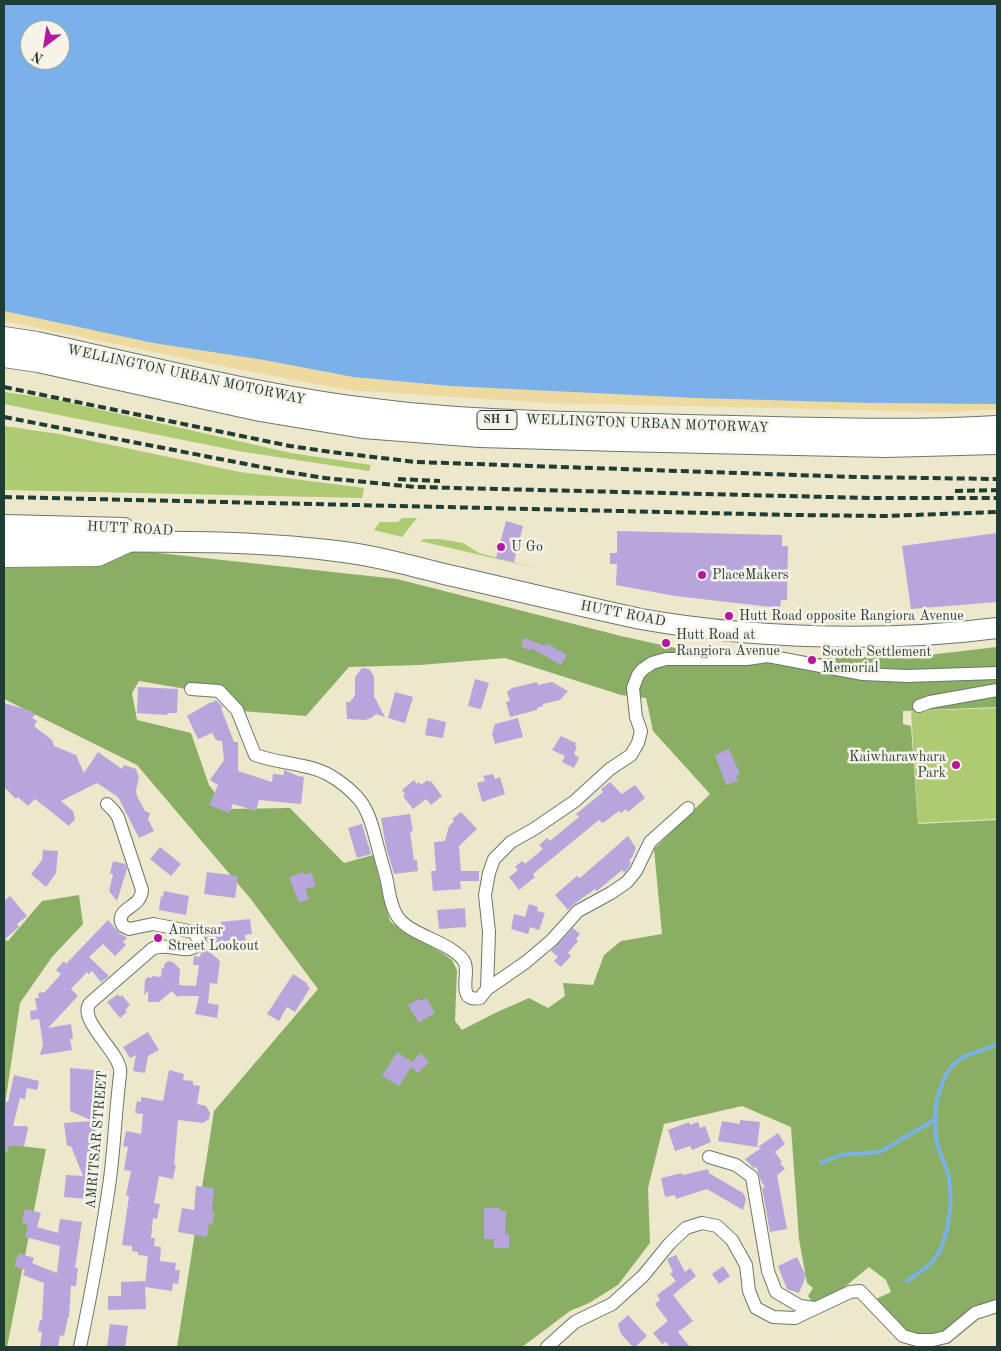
<!DOCTYPE html>
<style>
body{margin:0}
#map{position:relative;width:1001px;height:1351px;overflow:hidden;background:#ede7cc;font-family:"Old Standard TT",serif}
canvas{display:block}
.frame{position:absolute;inset:0;border:5px solid #1f3d34;pointer-events:none}
.north{position:absolute;left:20px;top:20px;width:50px;height:50px;box-sizing:border-box;background:#f7f3e8;border:1px solid #a1aaa0;border-radius:50%;rotate:211deg;font-size:14px;font-weight:700;line-height:20px;text-align:center;color:#1f3d34}
.north::after{content:'';display:block;margin:auto;width:18px;height:22px;background:#b5179e;clip-path:polygon(50% 0,100% 100%,50% 72%,0 100%)}
</style>
<div id="map">
<canvas width="1001" height="1351"></canvas>
<div class="frame"></div>
<div class="north">N</div>
</div>
<script>
const c = document.querySelector('canvas').getContext('2d');
c.lineJoin = 'round';
function fillPath(path, color) {
  c.fillStyle = color;
  c.fill(path, 'evenodd');
}
function stroke(path, color, width, dash) {
  c.strokeStyle = color;
  c.lineWidth = width;
  c.lineCap = dash ? 'butt' : 'round';
  c.setLineDash(dash || []);
  c.stroke(path);
}
function write(font, color, halo, rows, align = 'center') {
  c.font = font + ' "Old Standard TT",serif';
  c.lineWidth = 5;
  c.setLineDash([]);
  c.textBaseline = 'middle';
  c.strokeStyle = halo;
  c.fillStyle = color;
  for (const [text, x, y, turn = 0] of rows) {
    c.save();
    c.translate(x, y);
    c.rotate((+turn || 0) * Math.PI / 180);
    c.textAlign = isNaN(turn) ? turn : align;
    if (halo) c.strokeText(text, 0, 0);
    c.fillText(text, 0, 0);
    c.restore();
  }
}
const green = new Path2D(`
 M4,392L53,399L291,453L371,465L369,471L238,451L4,404Z
 M4,426L59,434L240,472L364,488L362,498L4,490Z
 M402,518H417L402,537L374,530L380,522H398Z
 M425,539H440L463,543L479,553L536,568L420,541Z
 M997,708V819L918,823L911,711Z`);
const forest = new Path2D(`
 M4,544L85,545L397,579L621,636L684,650L815,658L928,655L997,647V707L903,711V724L911,726L918,824L997,820V1299L972,1311L946,1333L932,1336L907,1333L876,1299L891,1292L886,1280L869,1267L836,1294L814,1304L808,1296L813,1288L807,1283L799,1239L791,1127L742,1106L664,1124L648,1188L650,1243L618,1285L589,1303L570,1311L522,1347H177L214,1111L318,989L250,898L137,765L4,699ZM505,658L621,695L646,698L653,731L710,794L654,849L662,934L621,941L604,955L593,985L563,983L565,996L548,1008L529,998L495,1013L462,1030L455,1021L457,970L452,960L441,952L402,931L390,921L373,855L344,863L290,808L227,809L209,785L191,733L137,720L132,693L139,681L192,690L221,691L241,711L306,716L349,667L420,665Z
 M79,895L83,924L52,957L20,1003L4,1111V939L8,941L42,901Z
 M4,1144L46,1149L7,1347H4Z`);
const sand = new Path2D(`
 M4,311L153,343L264,360L353,377L450,386L870,403L997,404V409L946,412L549,403L347,390L237,369L4,321Z`);
const water = new Path2D(`
 M4,4H997V404L870,403L696,398L450,386L353,377L264,360L153,343L4,311ZM30,30H60V60H30Z`);
const stream = new Path2D(`
 M821,1163L841,1155L880,1152L936,1119
 M907,1281C915,1275 925,1270 932,1262C949,1243 954,1199 948,1174C945,1163 939,1153 937,1142C932,1117 936,1085 953,1065C965,1052 983,1052 997,1044`);
const building = new Path2D(`
 M506,521L523,526L514,562L496,558Z
 M617,531L782,535V546H788L787,600H781L780,608L675,596L616,585L617,564H610V553H617Z
 M997,533V602L911,609L902,546Z
 M524,638L545,646L546,644L550,645L567,655L561,665L531,648L530,650L521,647Z
 M362,668L369,669L374,676V696L385,717L376,714L371,718L365,720L347,719L346,702H350L355,695V677Z
 M475,679L489,683L481,709L468,706Z
 M537,682L538,685L552,682L568,691L560,700L543,704V706L537,708V710L510,717L506,702L510,701L507,692L512,688Z
 M138,687L178,689L177,713H168L167,715L137,713Z
 M395,692L413,697L405,723L388,718Z
 M216,700L223,707L221,708L234,742H238V771L272,782L273,774L284,775V770L298,776L304,777L301,804L259,800L256,811L233,804L229,813L209,805L218,785L210,780L224,760L222,741L216,740L212,733L198,739L187,716L211,702L212,703Z
 M4,703L31,711L35,715L32,718L37,721L34,726L52,740L54,746L76,755L84,773L98,752L122,769L124,765L136,769L139,778L136,790L137,796L145,811L150,813L148,819L154,831L139,838L118,797L97,783L61,801L73,811L75,819L69,826L35,799L28,806L18,797L16,799L4,787Z
 M428,718L446,722L443,738L425,735Z
 M518,718L523,737L495,744L492,734L495,724Z
 M561,736L576,743L575,745L577,746L574,754L579,758L574,768L562,762L565,756L552,750Z
 M729,749L740,774L736,776L738,781L726,785L715,755Z
 M493,774L495,779L500,777L505,794L482,802L477,783L485,781L483,776Z
 M414,780L417,784L419,782L421,785L428,780L429,782L431,781L442,796L431,805L426,799L413,809L403,796L405,794L402,790Z
 M610,782L622,794L635,785L645,798L628,812L626,809L621,813L619,811L603,823L599,820L533,874L535,877L519,890L509,877L518,870L515,867L522,861L525,864L543,849L539,845L547,838L550,841L579,817L576,814L603,792L601,789Z
 M461,812L477,829L459,846L461,871H479V881H460L461,889L433,891L431,871H436L434,842L445,841L449,826L454,821L452,819Z
 M410,814L413,831L410,832L414,860H417L418,871L394,874L386,847L381,818Z
 M362,824L371,854L357,858L348,828Z
 M628,836L636,848L632,858L629,860L631,863L629,867L624,873L622,870L597,891L595,889L574,904L568,910L555,895L577,876L580,878Z
 M160,847L181,864L171,876L150,859Z
 M43,850L58,851L56,873L46,887L31,874L42,860Z
 M113,861L125,864L127,869L117,901L109,891L113,874L110,873Z
 M207,872L238,876L235,898L204,894Z
 M303,872L304,875L311,872L316,886L305,889L309,899L299,903L289,877Z
 M164,891L189,896L186,915L159,910L161,896L163,897Z
 M10,896L27,916L17,924L19,927L4,940V901Z
 M529,904L538,907L537,911L545,913L539,930L530,927L528,934L511,929L514,914L525,917Z
 M465,908L466,927L439,929L437,910Z
 M250,919L252,934L245,935L246,947L236,941L207,943L205,932L221,930V922Z
 M108,920L119,933L127,938L123,942L126,945L115,956L103,944L89,957L109,976L101,982L92,971L89,974L87,972L71,989L78,996L48,1028L71,1024L73,1039H70L72,1050L40,1055L43,1044L39,1019L31,1020L30,1011L37,1010L35,998H39L38,993L45,992L61,974L56,970L64,961L66,964Z
 M573,928L580,934L576,939L578,941L568,953L571,956L561,967L554,961L558,957L551,951Z
 M205,948L220,961L217,984L210,983L208,1003L219,1005L217,1018L195,1014L199,996H178V998L172,991L159,1002H148V991L144,995L145,980L148,977L152,978V976L161,977L162,968H164V965L168,961L173,962L180,969L179,985L196,986L199,965H193L194,956L200,957L201,952Z
 M293,974L308,984L307,986L310,988L295,1012L287,1007L279,1021L267,1014Z
 M118,994L120,997L122,995L130,1005L125,1010L127,1012L120,1018L107,1002Z
 M426,998L435,1013L419,1023L408,1005L419,999L420,1001Z
 M148,1032L159,1050L148,1056L145,1073L133,1071L136,1055L130,1058L123,1047Z
 M397,1052L412,1062L421,1053L429,1062L418,1073L411,1067L399,1086L382,1076Z
 M70,1068L94,1070L93,1112L96,1135L101,1136V1144H90L95,1156L91,1158L94,1165L90,1167L87,1199L64,1197L66,1175L83,1176L71,1146H67L64,1123L93,1121L70,1111Z
 M169,1070L184,1074L183,1080L193,1081V1085L200,1086L197,1104L206,1106L210,1113L209,1119L203,1123L178,1120L174,1165H176L173,1179L159,1176L154,1203L160,1204L157,1219L153,1218L151,1238H155L154,1246L161,1247L160,1261L176,1263L175,1270H180L178,1284L173,1283L172,1291L145,1287L146,1309L108,1310V1296H121V1282L145,1281V1286L148,1256L138,1255V1252L132,1251V1246L122,1245L129,1196L126,1195L131,1171L124,1170L128,1147L123,1146L126,1131L141,1134L143,1114L135,1113L137,1101L141,1102V1097L163,1101Z
 M14,1075L39,1081L37,1090L27,1088L25,1099L20,1098L13,1126H27L28,1129L24,1146H9L7,1152L4,1151V1101L8,1102Z
 M740,1120L760,1122L757,1147L718,1141L722,1121L740,1124Z
 M689,1122L690,1125L698,1122L700,1128L705,1126L711,1142L692,1150L690,1146L675,1151L668,1130Z
 M778,1133L785,1144L775,1152L782,1162L780,1163L785,1169L777,1175L787,1229L770,1232L762,1188L765,1187L761,1181L756,1166L755,1169L745,1159L761,1148L758,1147Z
 M708,1169L709,1173L743,1193L746,1199L743,1210L707,1189L676,1199L675,1195L665,1197L661,1178L682,1173L683,1175Z
 M196,1186L214,1188L212,1213H215L212,1224H209L207,1237L178,1232L182,1208L194,1210Z
 M484,1208H500V1211H506L505,1234H509V1248H494V1239H484Z
 M25,1209L41,1213L37,1227L58,1233L60,1219L82,1222L75,1268H78L76,1286H71L69,1317H68L64,1336L60,1335L58,1347H40L42,1332L38,1331L40,1320H42L44,1283L23,1275L25,1270L14,1266L19,1253L34,1258L32,1263L57,1273L60,1246L25,1237L28,1225L22,1223Z
 M676,1255L685,1272L690,1268L696,1276L673,1295L693,1321L678,1332L690,1347H670L666,1342L662,1344L653,1333L668,1321L655,1304L660,1300L657,1295L676,1281L670,1274L673,1272L667,1259Z
 M797,1257L806,1276L799,1293L787,1289L778,1266Z
 M723,1266L730,1276L719,1284L712,1274Z
 M628,1315L647,1336L635,1347H633L621,1334L618,1324Z
 M110,1324L128,1326L125,1347H107Z`);
const minor = new Path2D(`
 M191,689L219,691L237,710L255,755C275,762 295,763 315,769C329,773 346,785 356,796C371,811 374,835 380,855C382,864 385,872 387,881C389,892 390,904 396,914C406,935 449,940 464,961C471,972 455,1003 480,998L487,989
 M919,706L930,702L997,690
 M688,808L650,842L636,871L627,882L611,893L578,911L552,940L526,962L487,989L489,932L485,895L489,873L494,859L511,842L534,829L575,801L610,769L631,755L638,743L641,731L636,717L633,688L638,675L642,670L652,663L666,659H747L768,656L863,674L907,676L997,673
 M709,1157L736,1165L752,1177L768,1271L776,1292L800,1306L815,1308
 M80,1347C91,1294 101,1240 109,1186C114,1152 115,1118 119,1084C119,1079 121,1073 120,1069C118,1051 77,1019 90,1003L152,949C167,941 185,956 197,945L199,940L194,932L153,924L129,929L123,926L121,922C118,907 141,908 142,890L118,817L114,811L107,804
 M547,1347L575,1322L612,1304L643,1276L670,1243L686,1228L702,1223L717,1226L732,1240L746,1265L749,1291L756,1308L773,1317L795,1318L850,1292L860,1291L903,1336L917,1340H933L946,1337L975,1313L997,1306`);
const secondary = new Path2D(`
 M4,558L98,557L133,541`);
const primary = new Path2D(`
 M4,525L124,528
 M4,541C115,543 226,537 336,551C372,555 409,565 444,574C510,589 575,605 641,619C674,625 707,629 741,632C826,639 912,639 997,628`);
const motorway = new Path2D(`
 M4,338L37,343C146,367 255,395 366,409C470,423 581,423 686,426C790,428 894,433 997,427
 M4,356L38,361L260,410L363,427L480,436L619,440L885,446L997,443`);
const rail = new Path2D(`
 M4,387L290,446L331,452L416,462L855,477L997,479
 M4,417L287,472L325,478L415,487L870,498H997
 M398,479L440,481
 M955,491L997,490
 M4,497L794,515L885,516L997,512`);
const markers = [
 [501,547,5,"#b5179e"],
 [702,575,5,"#b5179e"],
 [729,616,5,"#b5179e"],
 [666,643,5,"#b5179e"],
 [812,660,5,"#b5179e"],
 [956,765,5,"#b5179e"],
 [158,938,5,"#b5179e"]
];
const shields = [
 [497,420,40]
];
const shieldNames = [
 ["SH 1",497,420]
];
const streetNames = [
 ["WELLINGTON URBAN MOTORWAY",186,375,12],
 ["WELLINGTON URBAN MOTORWAY",647,424,2],
 ["HUTT ROAD",130,529,3],
 ["HUTT ROAD",623,614,11],
 ["AMRITSAR STREET",97,1140,-85]
];
const poiNames = [
 ["U Go",511,547],
 ["PlaceMakers",712,575],
 ["Hutt Road opposite Rangiora Avenue",739,616],
 ["Hutt Road at",676,635],
 ["Rangiora Avenue",676,651],
 ["Scotch Settlement",822,652],
 ["Memorial",822,668],
 ["Kaiwharawhara",946,757,"right"],
 ["Park",946,773,"right"],
 ["Amritsar",168,930],
 ["Street Lookout",168,946]
];
fillPath(green, '#adcb72');
fillPath(forest, '#8aaf64');
fillPath(sand, '#eeda9e');
fillPath(water, '#7ab1e9');
stroke(stream, '#7ab1e9', 4);
fillPath(building, '#b7a6dc');
stroke(minor, '#677869', 14);
stroke(secondary, '#677869', 19);
stroke(primary, '#677869', 22);
stroke(motorway, '#677869', 24);
stroke(minor, '#fff', 12);
stroke(secondary, '#fff', 18);
stroke(primary, '#fff', 20);
stroke(motorway, '#fff', 22);
stroke(rail, '#1f3d34', 4, [8, 4]);
for (const [x, y, r, color] of markers) {
  const dot = new Path2D();
  dot.arc(x, y, r, 0, 2 * Math.PI);
  c.fillStyle = color;
  c.fill(dot);
  stroke(dot, '#f7f3e8', 2);
}
for (const [x, y, w] of shields) {
  const box = new Path2D();
  box.roundRect(x - w / 2, y - 9.5, w, 19, 4);
  c.fillStyle = '#f7f3e8';
  c.fill(box);
  stroke(box, '#1f3d34', 1);
}
write('bold 12px', '#1f3d34', null, shieldNames);
write('14px', '#1f3d34', '#f7f3e8', streetNames);
write('14px', '#1f3d34', '#f7f3e8', poiNames, 'left');
</script>
